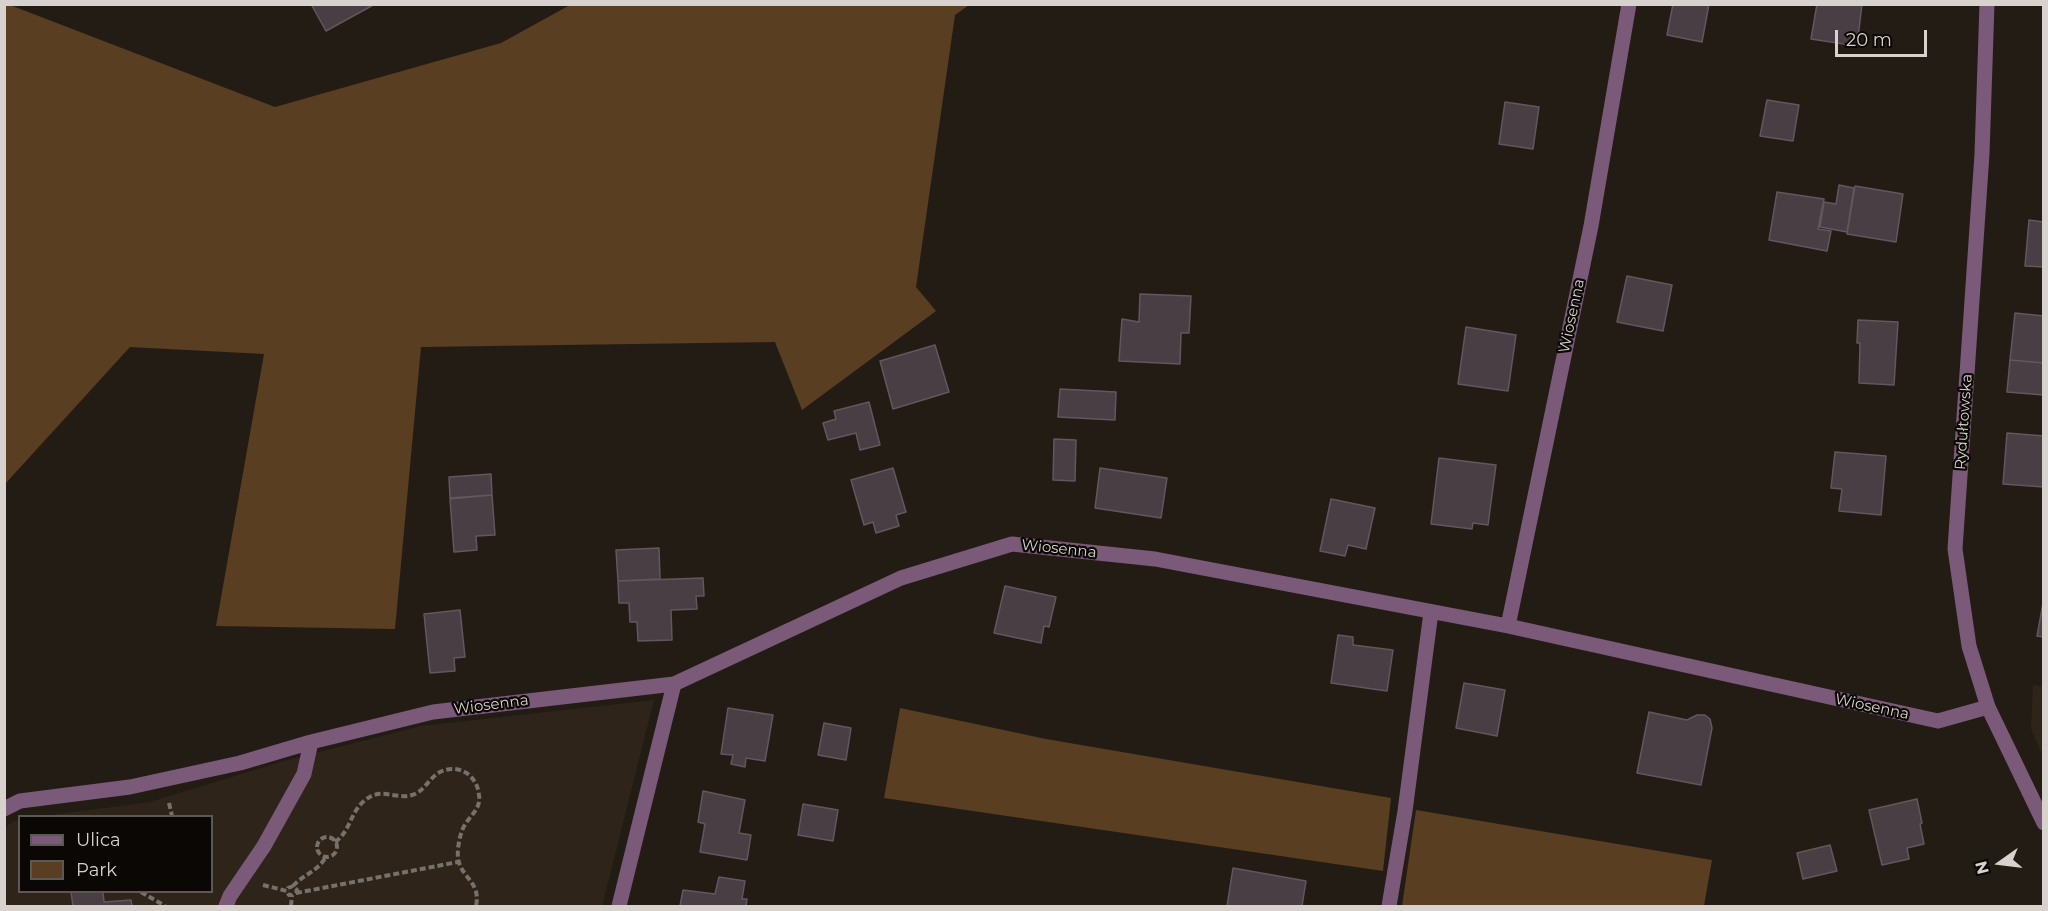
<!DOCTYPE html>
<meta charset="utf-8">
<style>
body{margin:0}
#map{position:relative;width:2048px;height:911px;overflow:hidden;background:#231c15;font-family:Montserrat,sans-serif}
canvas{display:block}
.frame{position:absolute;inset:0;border:6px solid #d7d2cd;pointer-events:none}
.legend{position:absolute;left:18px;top:815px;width:195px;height:78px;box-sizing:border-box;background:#0a0705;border:2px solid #5c5855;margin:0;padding:8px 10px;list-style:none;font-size:18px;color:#d7d2cd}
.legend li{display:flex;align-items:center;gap:12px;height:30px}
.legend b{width:30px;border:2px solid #5c5855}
.north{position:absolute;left:1970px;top:833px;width:60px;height:60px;-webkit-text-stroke:4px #0a0705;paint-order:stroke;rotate:256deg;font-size:16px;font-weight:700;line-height:24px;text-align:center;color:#d7d2cd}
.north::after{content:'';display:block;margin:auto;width:21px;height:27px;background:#d7d2cd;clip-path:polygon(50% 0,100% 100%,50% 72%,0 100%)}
.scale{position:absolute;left:1835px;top:30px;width:92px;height:27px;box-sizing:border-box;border:3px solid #d7d2cd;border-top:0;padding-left:8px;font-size:18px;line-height:21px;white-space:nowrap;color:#d7d2cd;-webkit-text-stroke:4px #0a0705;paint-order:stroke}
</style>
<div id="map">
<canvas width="2048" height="911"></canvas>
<div class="frame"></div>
<ul class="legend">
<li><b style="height:8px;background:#7a5979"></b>Ulica</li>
<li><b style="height:16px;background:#593e22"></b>Park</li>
</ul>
<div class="north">N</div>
<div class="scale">20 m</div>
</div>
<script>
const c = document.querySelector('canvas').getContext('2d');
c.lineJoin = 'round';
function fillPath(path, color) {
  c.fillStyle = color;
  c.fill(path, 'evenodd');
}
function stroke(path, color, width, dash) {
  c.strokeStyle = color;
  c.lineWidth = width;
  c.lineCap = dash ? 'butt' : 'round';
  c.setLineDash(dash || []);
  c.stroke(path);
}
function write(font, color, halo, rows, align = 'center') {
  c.font = font + ' Montserrat,sans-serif';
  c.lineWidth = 4.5;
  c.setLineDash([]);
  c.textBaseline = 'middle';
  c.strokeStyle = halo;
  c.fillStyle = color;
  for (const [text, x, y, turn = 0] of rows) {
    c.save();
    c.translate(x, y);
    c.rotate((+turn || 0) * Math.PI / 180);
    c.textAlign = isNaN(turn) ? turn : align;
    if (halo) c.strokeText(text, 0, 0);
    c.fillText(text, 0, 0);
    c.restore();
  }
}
const built = new Path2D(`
 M2033,685L2043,687V756L2031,729Z
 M654,700L602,906H5V828L13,821L19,820L20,892H212V816H44L150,802L284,761L421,726Z`);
const green = new Path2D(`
 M5,4L10,5L275,107L501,43L570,5H969L955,15L916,287L936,311L802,410L775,342L421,347L395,629L216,626L264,354L130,347L5,484Z
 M900,708L1046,739L1391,798L1383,871L884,798Z
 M1416,810L1712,860L1704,906H1402Z`);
const building = new Path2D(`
 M311,4H375L326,31Z
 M1673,4H1709L1702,42L1667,35Z
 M1817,4H1862L1857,46L1811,39Z
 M1767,100L1799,105L1793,141L1760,136Z
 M1505,102L1539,107L1533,149L1499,144Z
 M1839,185L1854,188L1847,232L1820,227L1824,202L1836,204Z
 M1855,186L1903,194L1896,242L1847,234Z
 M1777,192L1824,199L1818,229L1831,231L1827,251L1769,240Z
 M2029,220L2044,222V267L2025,266Z
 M1627,276L1672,285L1663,331L1617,322Z
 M1140,294L1191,296L1189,333H1181L1180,364L1119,361L1122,319L1139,322Z
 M2015,313L2044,316V363L2010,360Z
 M1858,320L1898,322L1894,385L1859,383L1860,343H1857Z
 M1466,327L1516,335L1508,391L1458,384Z
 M935,345L949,392L893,409L880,361Z
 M2010,360L2044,363V395L2007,392Z
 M1060,389L1116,392L1115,420L1058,417Z
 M869,402L880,445L860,450L856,433L828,440L823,423L836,419L834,411Z
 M2007,433L2044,436V487L2003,484Z
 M1054,439L1076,440L1075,481L1053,480Z
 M1835,452L1886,456L1881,515L1839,511L1842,489L1831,488Z
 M1439,458L1496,465L1488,525L1473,523L1472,529L1431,524Z
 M893,468L906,512L896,515L899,526L876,533L873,522L864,525L851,480Z
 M1100,468L1167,478L1161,518L1095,508Z
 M491,474L492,495L450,498L449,477Z
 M492,495L495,535L476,536L477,550L454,552L450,499Z
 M1331,499L1375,508L1366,549L1348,545L1345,556L1320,551Z
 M659,548L660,579L618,581L616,550Z
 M703,578L704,596H696L697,609L671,610L672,640L638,641L637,622H630L629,603H619L618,581Z
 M1005,586L1056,597L1049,627L1044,626L1041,643L994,633Z
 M2044,598V637L2037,636Z
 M460,610L465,657L454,658L455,671L430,673L424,614Z
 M1338,635L1353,637V645L1393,650L1387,691L1331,683Z
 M1464,683L1505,690L1497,736L1456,728Z
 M728,708L773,715L765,761L746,758L745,767L731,764L733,755L721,754Z
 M1649,712L1687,720L1697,715H1705L1710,719L1712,728L1701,785L1637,773Z
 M824,723L851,728L846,760L818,755Z
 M703,791L745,800L739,833L751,835L747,860L700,852L705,824L698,822Z
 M1917,799L1922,823L1920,824L1924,844L1907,848L1909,859L1882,865L1869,810Z
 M803,804L838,810L833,841L798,835Z
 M1830,845L1837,871L1803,879L1797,853Z
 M1233,868L1306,881L1302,906H1227Z
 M719,877L745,881L742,899H747L746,906H680L683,890L715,894Z
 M71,892H103L104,902L131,900L132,906H67H73Z`);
const path = new Path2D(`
 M169,803L172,816
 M317 847a10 10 0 1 1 20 0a10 10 0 1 1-20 0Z
 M335,842C350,832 350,813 364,801C381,786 394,800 412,795C424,792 429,778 440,772C459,763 477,775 479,795C481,807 473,813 466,823C461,830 459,840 458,849C455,878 482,878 476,906
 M263,885L287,891L289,895H292L296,893L297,890L293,886L288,888L287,891
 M293,886C304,874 317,872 326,857
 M141,892L165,906
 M296,893L458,862
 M291,906L292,895`);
const minor = new Path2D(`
 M1987,4L1982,154L1955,549L1969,646L1988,707L2044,823
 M1508,626L1591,226L1629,4
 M4,809L20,801L130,787L240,763L311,742L433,712L674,684
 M226,906L230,896L264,846L304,774L311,742
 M619,906L674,684L901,578L1012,544L1155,559L1508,626L1938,721L1988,707
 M1389,906L1405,811L1431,612`);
const streetNames = [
 ["Wiosenna",1572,316,-78],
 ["Rydułtowska",1964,422,-86],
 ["Wiosenna",1059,549,6],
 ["Wiosenna",491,705,-7],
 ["Wiosenna",1872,707,12]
];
fillPath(built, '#2f2419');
fillPath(green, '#593e22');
fillPath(building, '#493e44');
stroke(building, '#62575d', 1.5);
stroke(path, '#77716b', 4, [6, 3]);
stroke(minor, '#7a5979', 15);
write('15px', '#d7d2cd', '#0a0705', streetNames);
</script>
